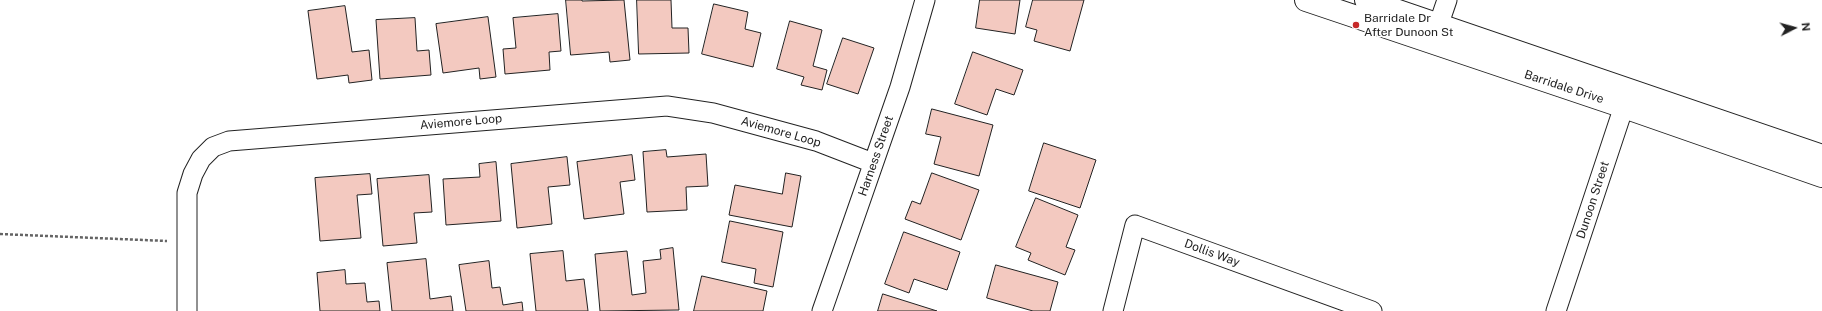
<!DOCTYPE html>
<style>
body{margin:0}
#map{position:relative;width:1822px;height:311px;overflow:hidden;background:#fff;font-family:"Public Sans",sans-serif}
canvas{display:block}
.north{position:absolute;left:1774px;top:8px;width:40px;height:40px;-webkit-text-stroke:3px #fff;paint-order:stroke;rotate:84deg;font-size:11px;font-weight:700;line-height:16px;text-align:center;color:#222}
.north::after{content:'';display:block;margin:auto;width:14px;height:18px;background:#222;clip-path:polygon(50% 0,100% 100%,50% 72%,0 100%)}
</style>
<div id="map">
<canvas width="1822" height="311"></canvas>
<div class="north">N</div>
</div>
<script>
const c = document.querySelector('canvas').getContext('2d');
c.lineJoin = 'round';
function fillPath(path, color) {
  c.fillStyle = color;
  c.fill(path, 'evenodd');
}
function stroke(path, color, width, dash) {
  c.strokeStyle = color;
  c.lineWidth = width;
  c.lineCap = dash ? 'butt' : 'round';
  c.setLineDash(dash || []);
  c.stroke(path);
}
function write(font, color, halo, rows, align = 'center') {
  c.font = font + ' "Public Sans",sans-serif';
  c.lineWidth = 3;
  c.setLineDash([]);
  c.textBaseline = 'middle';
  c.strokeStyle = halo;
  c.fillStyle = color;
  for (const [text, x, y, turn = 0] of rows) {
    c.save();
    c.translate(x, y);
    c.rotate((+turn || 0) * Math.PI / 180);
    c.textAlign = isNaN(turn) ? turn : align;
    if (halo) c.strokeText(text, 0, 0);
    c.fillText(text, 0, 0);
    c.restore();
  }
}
const building = new Path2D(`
 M566,0H582V1L624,0L630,60L610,62L609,52L571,55Z
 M637,0H671L672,28H688L689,53L639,54Z
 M980,0H1020L1015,34L976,28Z
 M1033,0H1084L1070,51L1034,41L1037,30L1026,27Z
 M714,4L748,12L745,29L761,33L753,67L702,54Z
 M345,6L352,52L369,50L372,80L349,83L348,75L317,79L308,11Z
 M558,14L561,51L549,52L550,70L505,74L503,49L516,48L513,18Z
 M488,17L496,77L480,79L479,68L443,73L436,24Z
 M415,18L417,51L429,50L431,75L380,79L376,20Z
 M790,21L822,30L813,66L827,70L822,90L801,85L804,77L777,69Z
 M843,38L874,48L858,94L827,84Z
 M973,52L1023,70L1014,95L996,89L987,115L955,104Z
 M932,109L993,125L979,176L934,164L941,137L926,134Z
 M1044,143L1096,160L1080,208L1029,191Z
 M666,150L667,157L706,154L708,186L686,187L687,210L647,212L643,152Z
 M632,155L635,180L620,182L624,214L584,219L577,162Z
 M567,157L570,185L548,187L552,224L517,228L511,164Z
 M496,162L501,221L446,225L443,179L480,177L479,164Z
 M786,173L801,176L792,227L729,215L735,185L782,194Z
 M932,173L979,190L961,240L905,219L912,201L920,204Z
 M370,174L372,194L357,195L361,238L320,241L315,178Z
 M429,175L432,212L414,213L417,243L383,246L377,179Z
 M1036,198L1078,215L1066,247L1075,250L1065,275L1028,260L1031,253L1016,247Z
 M730,221L783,232L773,287L754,283L756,269L722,262Z
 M904,232L960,252L947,290L914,279L909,293L885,284Z
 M673,248L679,310L600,311L595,254L627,251L632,295L646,293L643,261L661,259L660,250Z
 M563,251L566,281L584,279L588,311H536L530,254Z
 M426,259L430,299L451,296L453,311H392L387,263Z
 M489,261L492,288L500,287L503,305L522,302L523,311H466L459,265Z
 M996,265L1058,282L1050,311H1033L987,298Z
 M345,270L346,284L365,283L367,302L379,301L380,311H320L317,273Z
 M702,276L767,291L763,311H694Z
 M883,294L937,311H878Z`);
const path = new Path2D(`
 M0,234L167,241`);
const street = new Path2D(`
 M1434,38L1447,0
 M187,311V193L193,174L201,159L213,147L229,141L667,106L713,113L816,141L873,163
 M822,311L900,87L925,0
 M1113,311L1135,225L1372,311
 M1556,311L1628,94`);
const secondary = new Path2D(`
 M1306,0L1624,107L1822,176
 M1366,0L1822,156`);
const markers = [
 [1356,25,4,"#c62828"]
];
const poiNames = [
 ["Barridale Dr",1364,18],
 ["After Dunoon St",1364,32]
];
const streetNames = [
 ["Barridale Drive",1564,87,18],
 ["Aviemore Loop",461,122,-5],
 ["Aviemore Loop",781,132,16],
 ["Harness Street",876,156,-71],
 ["Dunoon Street",1593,200,-72],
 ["Dollis Way",1212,253,20]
];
fillPath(building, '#f3c9c0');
stroke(building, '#222', 1);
stroke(street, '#222', 21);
stroke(secondary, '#222', 24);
stroke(path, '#646464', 2.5, [3, 2]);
stroke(street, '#fff', 19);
stroke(secondary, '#fff', 22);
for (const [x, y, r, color] of markers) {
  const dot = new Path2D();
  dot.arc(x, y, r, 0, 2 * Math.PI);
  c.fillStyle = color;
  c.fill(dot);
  stroke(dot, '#fff', 1.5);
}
write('12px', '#222', '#fff', poiNames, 'left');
write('12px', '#222', '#fff', streetNames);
</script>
